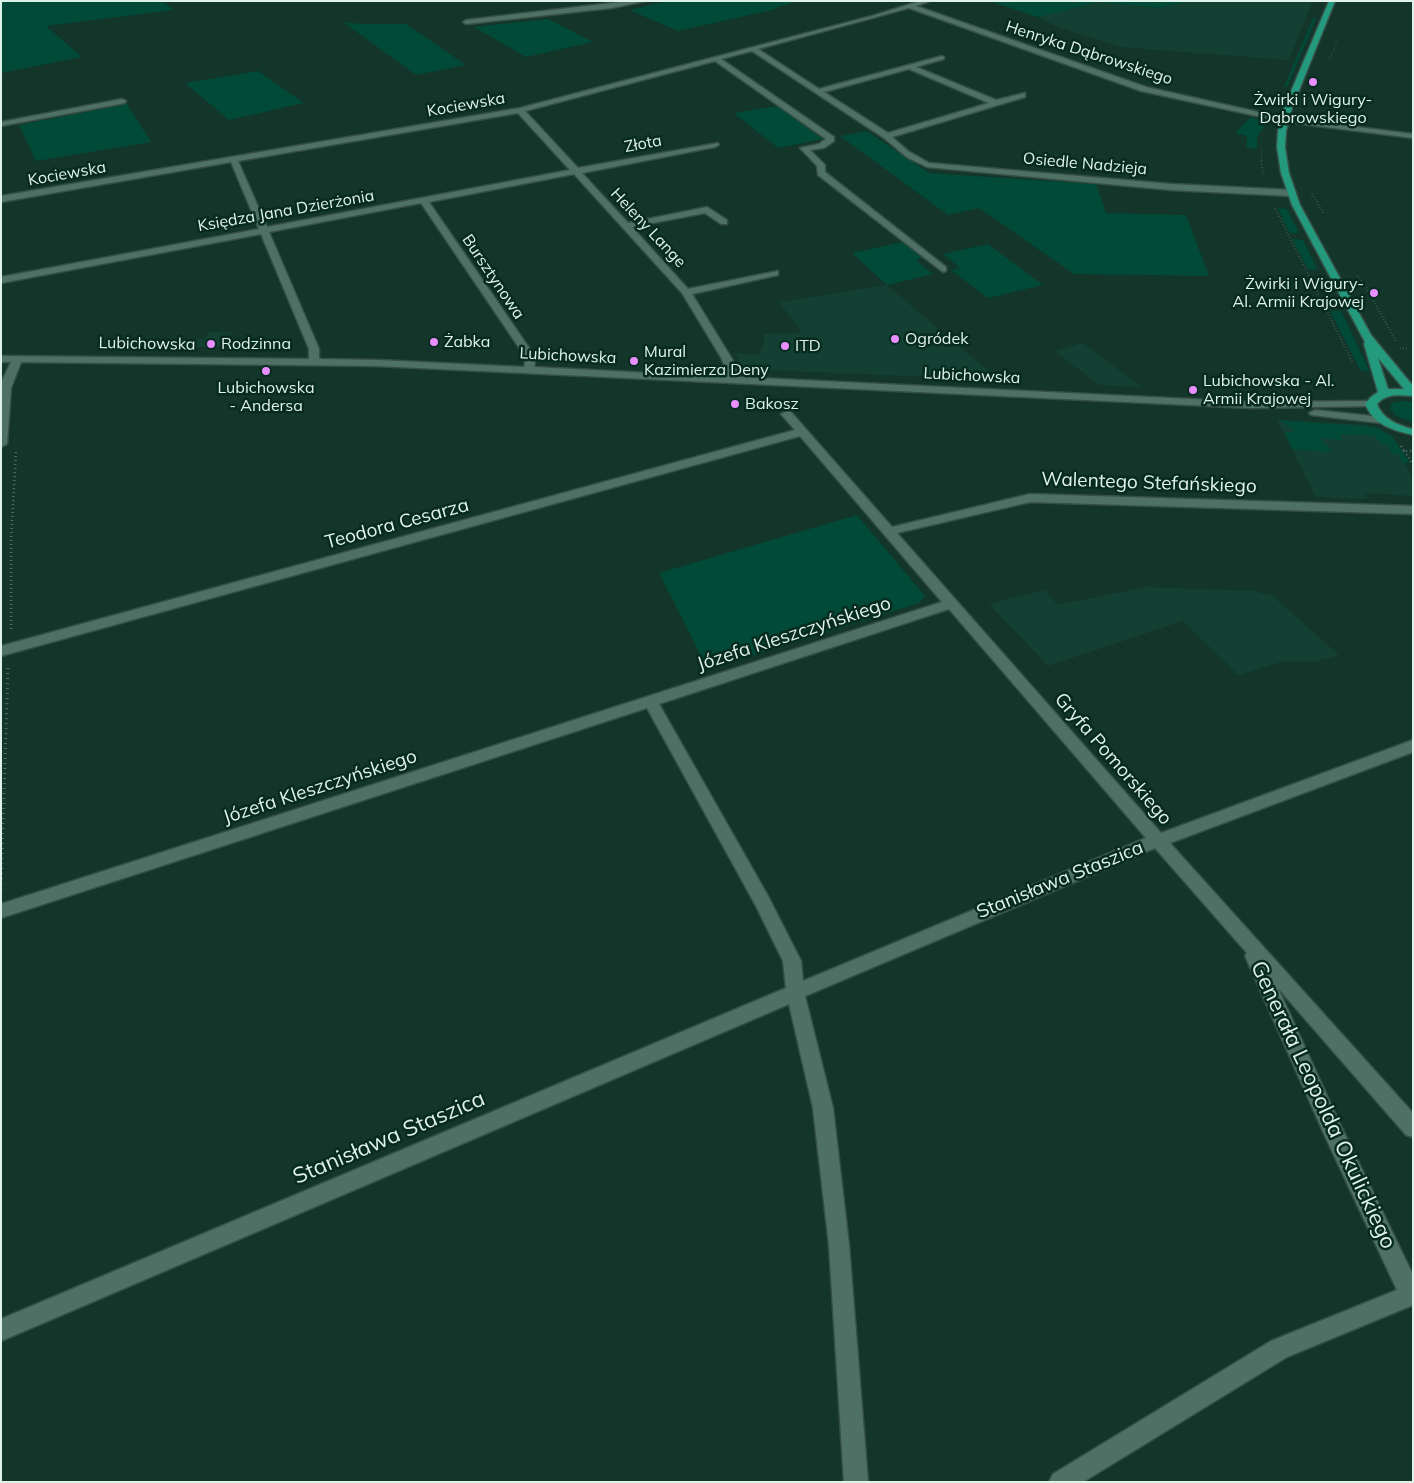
<!DOCTYPE html>
<meta charset="utf-8">
<style>
body{margin:0}
#map{position:relative;width:1414px;height:1483px;overflow:hidden;background:#13352a;font-family:Mulish,sans-serif}
canvas{display:block}
.frame{position:absolute;inset:0;border:2px solid #dff2ea;pointer-events:none}
</style>
<div id="map">
<canvas width="1414" height="1483"></canvas>
<div class="frame"></div>
</div>
<script>
const c = document.querySelector('canvas').getContext('2d');
c.lineJoin = 'round';
function fillPath(path, color) {
  c.fillStyle = color;
  c.fill(path, 'evenodd');
}
function stroke(path, color, width, dash) {
  c.strokeStyle = color;
  c.lineWidth = width;
  c.lineCap = dash ? 'butt' : 'round';
  c.setLineDash(dash || []);
  c.stroke(path);
}
function write(font, color, halo, rows, align = 'center') {
  c.font = font + ' Mulish,sans-serif';
  c.lineWidth = 5;
  c.setLineDash([]);
  c.textBaseline = 'middle';
  c.strokeStyle = halo;
  c.fillStyle = color;
  for (const [text, x, y, turn = 0] of rows) {
    c.save();
    c.translate(x, y);
    c.rotate((+turn || 0) * Math.PI / 180);
    c.textAlign = isNaN(turn) ? turn : align;
    if (halo) c.strokeText(text, 0, 0);
    c.fillText(text, 0, 0);
    c.restore();
  }
}
const built = new Path2D(`
 M1188,1H1313L1289,60L1120,47L1058,27L1038,17L1098,2L1161,8Z
 M887,285L999,380L744,369L734,353L758,355L763,345L764,334L802,333L779,302Z
 M208,332H232L224,347H190L194,339H205Z
 M1083,343L1142,387L1099,385L1055,351Z
 M1277,420L1367,425L1392,438L1413,479V496L1365,493L1367,499L1316,497Z
 M1147,587L1254,591L1273,596L1339,655L1318,661H1285L1238,675L1183,621L1048,666L989,604L1044,590L1058,605Z`);
const green = new Path2D(`
 M1,1H162L174,10L46,26L82,57L1,73Z
 M668,1H799L775,8L776,9L678,31L630,10Z
 M989,1H1188L1161,8L1098,2L1038,17Z
 M1314,16L1316,19L1287,87H1284Z
 M548,19L593,42L526,57L474,27Z
 M343,22L362,24H406L466,65L416,75Z
 M258,71L304,103L229,120L185,83Z
 M127,104L151,142L36,161L19,125Z
 M777,106L823,139L778,148L734,113Z
 M1251,117L1261,120L1265,126L1257,137V149L1246,147L1247,136L1235,133Z
 M867,131L929,173L1096,184L1106,213L1186,215L1209,276L1074,274L979,208L948,215L840,136Z
 M1278,208L1287,209L1299,233H1289Z
 M1292,239L1303,240L1318,270L1308,269Z
 M903,242L921,257L917,261L933,274L887,285L852,253Z
 M988,244L1043,285L988,298L951,270L960,268L943,254Z
 M1330,311H1341L1370,372L1360,370Z
 M1402,401L1413,402V422L1396,416L1390,409L1392,403Z
 M1279,420L1375,427L1392,436L1410,463H1403L1399,454H1393L1387,445L1381,444L1375,436L1340,434L1342,440L1321,438L1331,452L1292,449L1285,432H1296Z
 M857,515L925,596L919,603L708,670L659,573Z`);
const pathFar3 = new Path2D(`
 M1328,59L1331,57L1337,41
 M1261,143L1262,163`);
const pathFar2 = new Path2D(`
 M1261,161L1264,176
 M1312,194L1324,214
 M1275,208L1353,363
 M1357,276L1363,282L1396,341
 M1400,348L1408,349`);
const pathFar1 = new Path2D(`
 M770,408L766,403L773,401
 M1401,446L1404,451H1413
 M1404,451L1413,464
 M11,629V541L16,452`);
const path = new Path2D(`
 M1,889L8,668`);
const minor = new Path2D(`
 M629,1H645L612,8L466,24L463,22L466,20Z
 M920,1H930L916,6L1146,87L1285,118L1413,134V138L1285,122L1141,91L909,8L758,49L819,89L942,56L944,57V59L916,67L996,100L1025,93V97L892,137L908,151L929,163L1171,184L1292,190L1296,193L1292,196L1171,190L927,167L908,158L884,138L752,51L721,59L834,137V141L824,148L810,150L825,165V172L946,267V271L943,272L818,175L817,166L800,148L819,144L826,139L715,61L525,111L578,168L718,143L719,145L715,147L582,173L628,223L707,207L727,220V224H721L705,213L632,227L688,289L778,271V275L692,294L732,359L738,377L1252,402L1371,401L1375,402L1377,404L1375,406L1252,408L377,366L21,362L11,388L7,444L1,447V383L11,362H1V356L309,359V349L261,234L1,283V277L259,229L231,162L1,202V196L520,108L872,16ZM909,69L989,103L888,133L824,92ZM518,113L570,170L267,227L238,161ZM574,174L682,293L722,359L727,377L534,367L536,358L429,202ZM421,203L526,358L524,367L377,360L319,359V349L269,232Z
 M122,99L126,101L125,103L1,126V122Z
 M1315,410L1381,417L1387,420L1381,423L1311,415L1309,413Z
 M787,411L791,412L892,527L1030,494L1413,506V514L1030,502L897,533L1161,833L1413,740V752L1170,843L1413,1113V1137L1406,1135L1278,988L1339,1122L1413,1275V1305L1287,1357L1083,1482H1049L1053,1474L1271,1341L1397,1290L1325,1136L1245,956L1247,953L1155,848L805,996L833,1108L849,1245L868,1482H844L829,1245L813,1108L789,1004L1,1341V1319L786,988L783,961L756,906L647,708L1,918V904L942,602L800,436L1,656V646L795,430L781,414ZM949,609L1146,838L803,981L801,961L768,896L659,704Z`);
const major = new Path2D(`
 M1329,1H1335L1292,108L1286,131L1285,147L1289,173L1300,205L1371,335L1413,386V396C1399,395 1386,393 1377,404C1383,419 1397,425 1413,429V435C1392,430 1374,425 1365,404L1371,397L1378,392L1364,344L1365,342L1292,205L1281,173L1277,147L1278,131L1284,108ZM1378,358L1404,389H1388Z`);
const markers = [
 [1313,82,5,"#e88eff"],
 [1374,293,5,"#e88eff"],
 [895,339,5,"#e88eff"],
 [434,342,5,"#e88eff"],
 [211,344,5,"#e88eff"],
 [785,346,5,"#e88eff"],
 [634,361,5,"#e88eff"],
 [266,371,5,"#e88eff"],
 [1193,390,5,"#e88eff"],
 [735,404,5,"#e88eff"]
];
const farStreetnames = [
 ["Henryka Dąbrowskiego",1089,53,18],
 ["Kociewska",466,105,-10],
 ["Złota",643,144,-11],
 ["Osiedle Nadzieja",1085,164,5],
 ["Kociewska",67,174,-10],
 ["Księdza Jana Dzierżonia",286,211,-10],
 ["Heleny Lange",648,228,47],
 ["Bursztynowa",493,277,56],
 ["Lubichowska",147,344,1],
 ["Lubichowska",568,356,3],
 ["Lubichowska",972,376,3]
];
const farPoinames = [
 ["Żwirki i Wigury-",1313,100,"center"],
 ["Dąbrowskiego",1313,118,"center"],
 ["Żwirki i Wigury-",1364,284,"right"],
 ["Al. Armii Krajowej",1364,302,"right"],
 ["Ogródek",905,339],
 ["Żabka",444,342],
 ["Rodzinna",221,344],
 ["ITD",795,346],
 ["Mural",644,352],
 ["Kazimierza Deny",644,370],
 ["Lubichowska - Al.",1203,381],
 ["Armii Krajowej",1203,399],
 ["Lubichowska",266,388,"center"],
 ["- Andersa",266,406,"center"],
 ["Bakosz",745,404]
];
const streetNames = [
 ["Walentego Stefańskiego",1149,483,2],
 ["Teodora Cesarza",397,524,-15],
 ["Józefa Kleszczyńskiego",794,634,-18],
 ["Gryfa Pomorskiego",1113,759,49],
 ["Józefa Kleszczyńskiego",320,787,-18],
 ["Stanisława Staszica",1060,880,-22]
];
const nearStreetnames = [
 ["Generała Leopolda Okulickiego",1323,1105,65],
 ["Stanisława Staszica",389,1138,-23]
];
fillPath(built, '#134033');
fillPath(green, '#004a37');
stroke(minor, '#364f46', 3);
stroke(major, '#364f46', 3);
stroke(pathFar3, '#547167', 1, [0.5, 2]);
stroke(pathFar2, '#547167', 2, [0.5, 2.5]);
stroke(pathFar1, '#547167', 2.5, [1, 3]);
stroke(path, '#547167', 3, [1, 4]);
fillPath(minor, '#4f7165');
fillPath(major, '#239a7d');
for (const [x, y, r, color] of markers) {
  const dot = new Path2D();
  dot.arc(x, y, r, 0, 2 * Math.PI);
  c.fillStyle = color;
  c.fill(dot);
  stroke(dot, '#082b20', 2);
}
write('16px', '#dff2ea', '#082b20', farStreetnames);
write('16px', '#dff2ea', '#082b20', farPoinames, 'left');
write('19px', '#dff2ea', '#082b20', streetNames);
write('22px', '#dff2ea', '#082b20', nearStreetnames);
</script>
